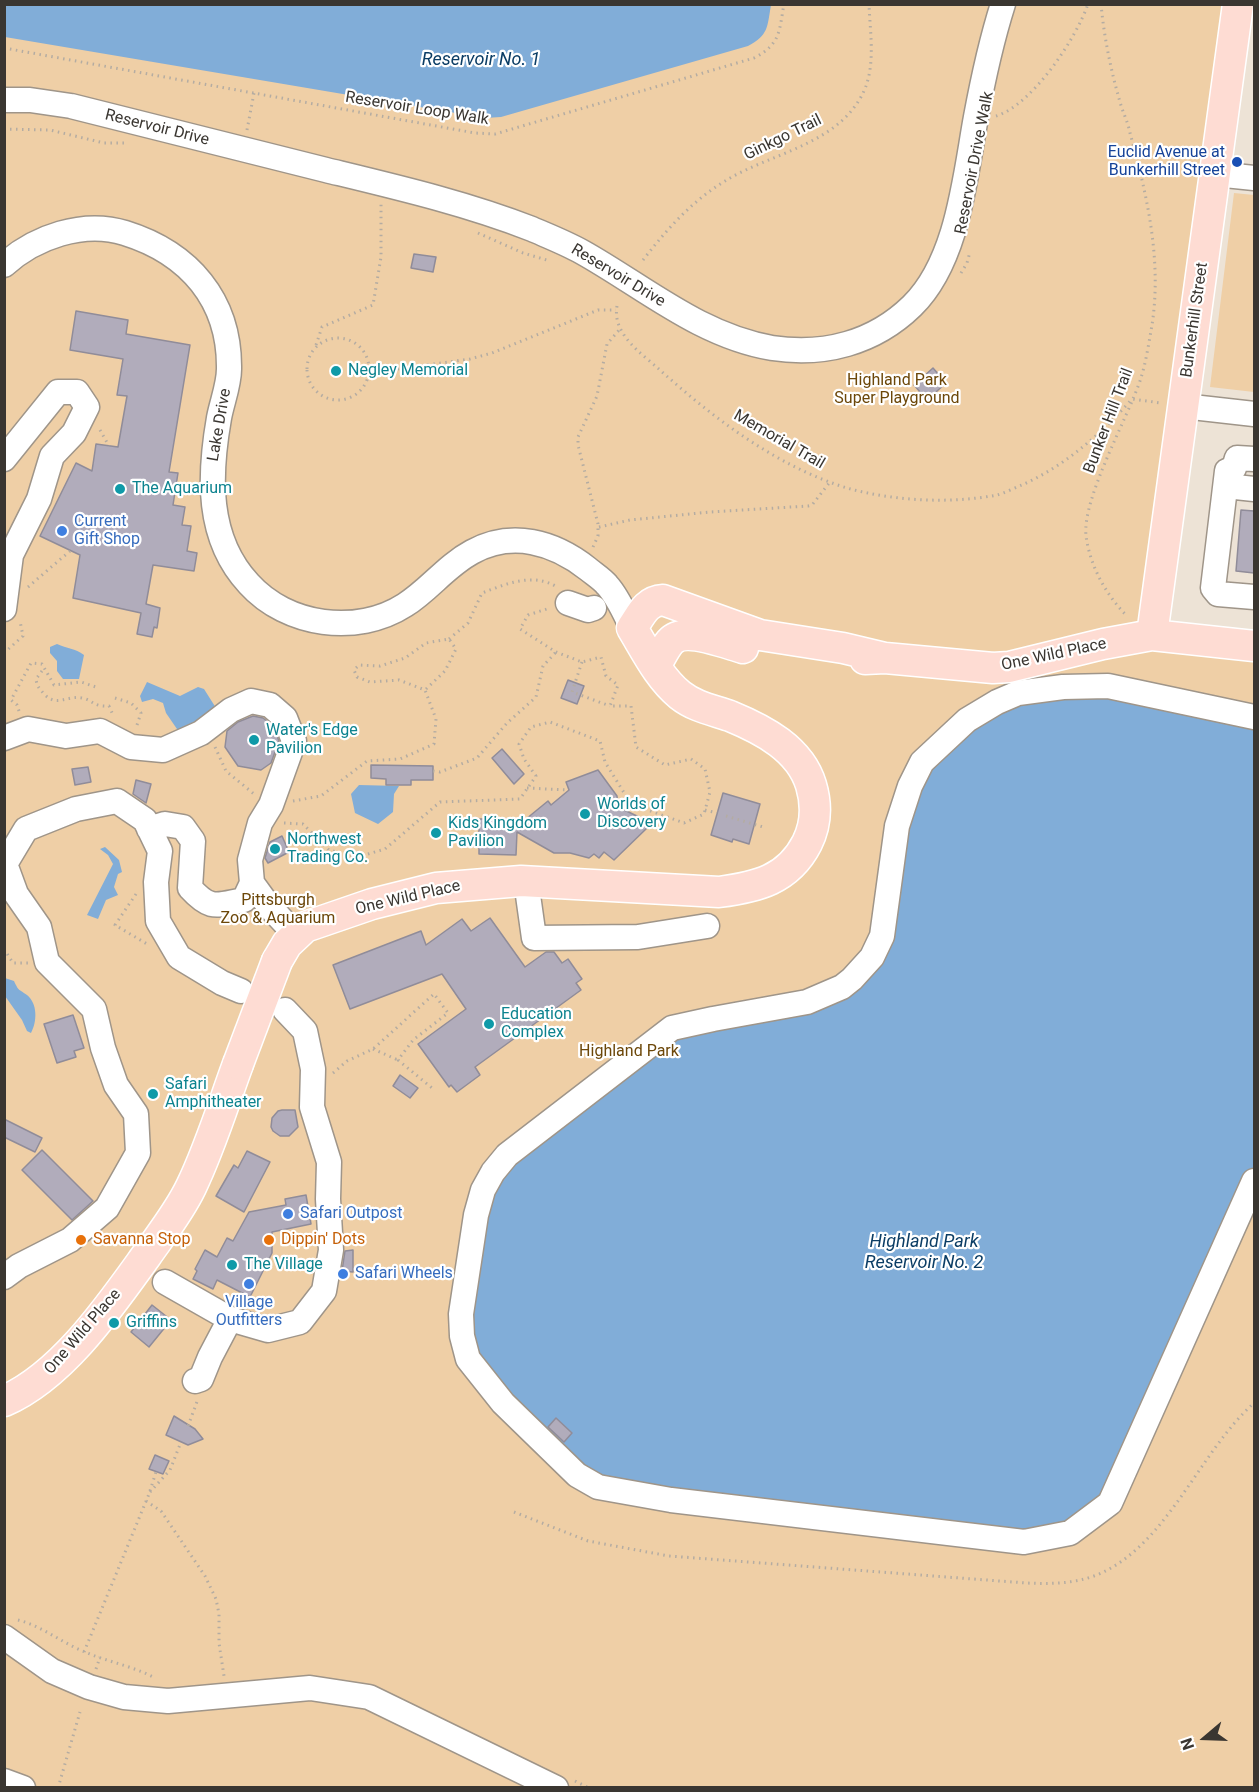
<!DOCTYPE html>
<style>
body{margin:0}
#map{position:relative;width:1259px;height:1792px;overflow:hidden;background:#ede3d6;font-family:Roboto,sans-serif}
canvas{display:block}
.frame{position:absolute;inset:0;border:6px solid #3a3631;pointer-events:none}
.north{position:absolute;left:1175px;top:1708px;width:60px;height:60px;-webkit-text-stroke:4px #fff;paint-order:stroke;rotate:251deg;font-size:16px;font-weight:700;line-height:24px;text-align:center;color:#3a3631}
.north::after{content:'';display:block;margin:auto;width:21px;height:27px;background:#3a3631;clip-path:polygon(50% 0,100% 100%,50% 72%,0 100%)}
</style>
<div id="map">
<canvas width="1259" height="1792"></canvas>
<div class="frame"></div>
<div class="north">N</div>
</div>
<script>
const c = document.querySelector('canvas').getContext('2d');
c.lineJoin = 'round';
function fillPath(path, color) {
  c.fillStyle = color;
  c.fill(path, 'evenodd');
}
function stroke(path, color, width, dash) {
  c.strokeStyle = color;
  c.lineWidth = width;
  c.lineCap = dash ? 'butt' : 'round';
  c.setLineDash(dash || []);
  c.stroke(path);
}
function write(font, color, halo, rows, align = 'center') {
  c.font = font + ' Roboto,sans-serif';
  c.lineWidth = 4.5;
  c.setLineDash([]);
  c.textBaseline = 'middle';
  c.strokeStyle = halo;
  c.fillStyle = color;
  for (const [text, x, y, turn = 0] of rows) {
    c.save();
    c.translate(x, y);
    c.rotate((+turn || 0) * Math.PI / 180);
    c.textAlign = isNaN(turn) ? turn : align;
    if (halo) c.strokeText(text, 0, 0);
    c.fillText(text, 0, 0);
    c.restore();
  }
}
const green = new Path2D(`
 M5,5H1238L1152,635L1254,646V1787L5,1788Z
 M1234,193L1254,195V392L1210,387Z`);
const water = new Path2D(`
 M4,5L5,4L771,5C767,27 769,35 748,46L501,117L485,118L5,37Z
 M57,644C67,649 75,648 84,655L79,679H63L57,671V661L50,653V647Z
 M147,682L180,696L198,687L204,689L216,708L184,731L177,729L166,713L163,703L153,699L142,702L140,696Z
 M1095,696L1254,723V1169L1106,1492L1081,1517L1036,1532L622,1484L582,1468L490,1377L470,1335L483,1213L503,1168L676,1036L869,972L911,803L936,758L1006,705Z
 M359,785L399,786L394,794L393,812L378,824L355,813L351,794Z
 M105,847L119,860L122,872L118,874L114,887L118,895L106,900L98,919L87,915L113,864L108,855L100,849Z
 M5,978L14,981C19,992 19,989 27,995C38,1004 37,1022 31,1033L27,1031L22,1020L5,996Z`);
const building = new Path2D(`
 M414,254L436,257L433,272L411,268Z
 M76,311L128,320L126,334L190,345L169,472L178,473L173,505L185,507L182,525L191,526L187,551L197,553L194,571L153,565L146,604L160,608L157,628L154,627L152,637L137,634L141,613L73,598L80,555L40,536L76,463L92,471L96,444L118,447L127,396L117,395L123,359L70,350Z
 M933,368L946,383L927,400L914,385Z
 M1241,510L1254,511V573L1236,571Z
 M568,680L584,686L577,704L561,698Z
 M253,716L263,718L273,726L279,741L271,763L261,770L238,766L225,747L227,731L238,722Z
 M502,749L524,774L514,784L492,758Z
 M371,765L433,766V780H411V785H386V779L371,778Z
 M88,767L91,782L75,785L72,769Z
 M598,770L617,796L618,807L639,817L647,828L614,860L604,852L599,858L594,854L589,858L570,853H554L517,832L516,855L479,854V819H526L548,801L551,805L569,790L566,782Z
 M136,780L151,784L146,803L133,794Z
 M723,793L760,804L749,844L733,839L732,842L711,835Z
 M282,836L289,852L268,863L265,858L270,842Z
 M490,918L525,967L546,952H554L562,963L568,959L582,979L576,983L581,990L475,1067L480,1075L457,1092L451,1085L449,1087L418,1044L466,1009L442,974L350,1009L333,965L421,931L426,945L462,919L471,931Z
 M73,1015L84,1048L74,1051L76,1057L57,1063L44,1024Z
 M400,1075L418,1088L410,1098L393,1086Z
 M282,1110H295L298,1127L289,1136H280L273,1131L271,1127L272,1118L278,1111Z
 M4,1119L42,1138L35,1152L4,1137Z
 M42,1150L93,1201L72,1220L22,1170Z
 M247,1151L270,1162L244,1212L216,1196L234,1165L238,1168Z
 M306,1195L311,1224L272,1232V1253L250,1297L217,1280L213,1289L193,1279L197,1271L195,1269L205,1250L217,1257L227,1238L233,1241L249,1212L286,1205L285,1199Z
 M353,1250V1272L342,1271L345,1251Z
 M152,1305L171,1320L149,1347L131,1332Z
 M174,1416L195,1429L203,1439L188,1445L166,1435Z
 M556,1418L572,1433L564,1442L548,1427Z
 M155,1455L169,1461L163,1474L149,1469Z`);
const path = new Path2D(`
 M1101,4C1104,37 1111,71 1120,102C1123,113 1128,122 1130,133C1147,195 1162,260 1152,325C1149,342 1146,362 1141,378C1128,418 1082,498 1086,536C1090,566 1106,595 1127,616
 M4,48L475,133L495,134L754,58C781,44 779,31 784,4
 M996,116C1032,105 1076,39 1088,4
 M4,129L50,130L104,143H128
 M247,130L254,93
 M478,233L523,253L550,261
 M643,260C667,229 692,201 725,181C772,152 844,144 866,86C875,61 870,31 869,4
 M961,273L967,263L970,252
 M617,306C612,334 641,353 660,370C713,418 778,467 847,488C893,501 950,504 997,495C1005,493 1014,488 1022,485C1066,465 1100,435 1132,399L1161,403
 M307 369a31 31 0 1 1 62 0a31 31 0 1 1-62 0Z
 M316,345L322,327L373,305L381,257V204
 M368,373L470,359L492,353L598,310H616
 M100,430L109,446
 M599,527L630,520L710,512L808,506L812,505L830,482
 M593,547L598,536V524L578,445V437L597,396L607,344L620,329
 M28,587L70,551
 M449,639L468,623L482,593C506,584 533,572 557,587
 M4,653L23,636L20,621
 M582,662L572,692L610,706
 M42,671L36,679C37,687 40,689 45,695C57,707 68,695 82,698C93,700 93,707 109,706L113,715
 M115,698L131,703L141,713L136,728
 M19,711L17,705L11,700L31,663L42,664L54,685L81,682L96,687
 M215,747L226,771L254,794
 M433,771L440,772L477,758L507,723L536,697L543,666L556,652
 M527,788L568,790
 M293,801L321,796L367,761L400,759L434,744L436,719L425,690L399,680L370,682L357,677L354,670L359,665L380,666L405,658L426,643L449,639L456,649L445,671L425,690
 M705,810L717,813
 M726,816L763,827
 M284,823L303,824L329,850L358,857L385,849L440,802L520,799L536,776L524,759L519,744L531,727L550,722L600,741L605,762L631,804L684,823L704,814L710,792L705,769L691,759L665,765L636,747L631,706H610L618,685L606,676L601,657L582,662L556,652L520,629L528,615L550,608
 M136,894L115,925L147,944
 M4,949L13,963H28
 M373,1049L398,1060
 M333,1073L347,1061L373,1049L434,994L448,1013L413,1040L398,1060L432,1088
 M188,1426L198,1399
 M150,1492L170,1470L181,1442
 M146,1501L161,1511L205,1576L216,1599L219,1614V1643L224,1676
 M514,1512L588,1541L669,1556L1026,1583C1049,1584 1072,1584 1094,1576C1166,1549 1198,1453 1254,1403
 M18,1620C42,1626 62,1643 85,1652C108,1662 133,1666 155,1678
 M84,1652L149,1494L156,1472
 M96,1669L100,1657
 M575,1781L589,1788
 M58,1788L80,1712`);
const minor = new Path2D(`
 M4,100H30L71,106C156,128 241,149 326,170C396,187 465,203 532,229C548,236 566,243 582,252C643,286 700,336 772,348C824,356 874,343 912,306C958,261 965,177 976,117C983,79 991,42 1003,4
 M1215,174L1254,178
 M4,265C35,237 83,220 125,233C189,253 230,300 229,369C229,385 222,402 219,418C209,475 206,538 249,584C287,626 357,636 405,605C429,590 446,566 472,552C512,530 554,542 588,569C594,574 602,579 607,585C618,597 625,614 632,628
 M1183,406L1254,414
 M4,459L58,392H77L87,407L74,433L52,456L39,499L11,555L4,609
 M1254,459L1237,458L1234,468L1227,471L1213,588L1218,594L1254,597
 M1226,486L1254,489
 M568,603L588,610L594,608
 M1254,717L1108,686L1063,687L1018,693L997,702L967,720L922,762L910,786L897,826L882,936L872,957L852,979L842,987L807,1002L713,1019L672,1028L507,1155L493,1172L483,1190L476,1215L461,1314L462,1336L468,1359L503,1403L577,1475L598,1487L671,1500L1024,1542L1070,1533L1110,1503L1254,1181
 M4,738L28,729L66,736L100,731L131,747L163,750L201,733L231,710L251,701L270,705L285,718L294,741L271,805L260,823L250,860L252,883L244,900C216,905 211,911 190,888L193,841L183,827L165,824L149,829
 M526,881L534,938L638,937L707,926
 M252,883L268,905L296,935
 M4,1277L19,1266L70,1240L107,1208L138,1153L136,1114L116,1085L103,1048L94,1009L47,962L39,927L16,894L5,864L26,829L76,809L117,801L145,820L160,851L156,882L158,921L179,957L222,983L241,991
 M165,1282L230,1319
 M195,1381L201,1379L210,1357L230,1319L268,1330L300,1322L324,1291L331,1250L328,1199L329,1162L312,1107L313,1069L305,1031L285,1010
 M4,1637L52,1671L89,1687L124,1697L168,1701L310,1688L369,1697L556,1788
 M4,1781L23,1788`);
const major = new Path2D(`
 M1152,635L1238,4
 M865,659L885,658L993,668L1009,667L1103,644L1152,635L1254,646
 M655,666C660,659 664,649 670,642C684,626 725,643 743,648
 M277,961L287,944L305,927L372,904L436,888L521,881L719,892C757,887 788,880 807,843C816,825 817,805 811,785C800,749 764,730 730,716C713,710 695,707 680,695C659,678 646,651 632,628C641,615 646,601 663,600L760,635L843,648L885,658
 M4,1401C62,1376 110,1306 146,1256C162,1233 179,1212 191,1187C210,1148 223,1105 238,1064`);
const majorBridge = new Path2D(`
 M238,1064L277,961`);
const markers = [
 [1237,162,6,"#1a4fb4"],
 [336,371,6,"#0f9aa8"],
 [120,489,6,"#0f9aa8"],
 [62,531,6,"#3f7fe0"],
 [254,740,6,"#0f9aa8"],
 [585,814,6,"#0f9aa8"],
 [436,833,6,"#0f9aa8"],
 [275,849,6,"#0f9aa8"],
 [489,1024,6,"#0f9aa8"],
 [153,1094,6,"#0f9aa8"],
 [288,1214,6,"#3f7fe0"],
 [81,1240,6,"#e8710a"],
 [269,1240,6,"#e8710a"],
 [232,1265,6,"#0f9aa8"],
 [343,1274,6,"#3f7fe0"],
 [249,1284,6,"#3f7fe0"],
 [114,1323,6,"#0f9aa8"]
];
const streetNames = [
 ["Reservoir Loop Walk",417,109,9],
 ["Reservoir Drive",157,128,14],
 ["Ginkgo Trail",783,138,-26],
 ["Reservoir Drive Walk",975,163,-79],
 ["Reservoir Drive",618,276,31],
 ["Bunkerhill Street",1195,320,-82],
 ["Bunker Hill Trail",1109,421,-69],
 ["Lake Drive",220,425,-80],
 ["Memorial Trail",779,440,30],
 ["One Wild Place",1054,655,-12],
 ["One Wild Place",408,898,-13],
 ["One Wild Place",83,1332,-49]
];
const transitNames = [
 ["Euclid Avenue at",1225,153],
 ["Bunkerhill Street",1225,171]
];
const cultureNames = [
 ["Negley Memorial",348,371],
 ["The Aquarium",132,489],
 ["Water's Edge",266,731],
 ["Pavilion",266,749],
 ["Worlds of",597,805],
 ["Discovery",597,823],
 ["Kids Kingdom",448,824],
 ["Pavilion",448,842],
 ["Northwest",287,840],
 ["Trading Co.",287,858],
 ["Education",501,1015],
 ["Complex",501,1033],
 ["Safari",165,1085],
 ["Amphitheater",165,1103],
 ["The Village",244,1265],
 ["Griffins",126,1323]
];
const parkNames = [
 ["Highland Park",897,381],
 ["Super Playground",897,399],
 ["Pittsburgh",278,901],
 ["Zoo & Aquarium",278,919],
 ["Highland Park",629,1052]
];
const shopNames = [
 ["Current",74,522],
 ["Gift Shop",74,540],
 ["Safari Outpost",300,1214],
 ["Safari Wheels",355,1274],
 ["Village",249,1303,"center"],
 ["Outfitters",249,1321,"center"]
];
const foodNames = [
 ["Savanna Stop",93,1240],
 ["Dippin' Dots",281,1240]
];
const waterNames = [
 ["Reservoir No. 1",481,60],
 ["Highland Park",924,1242],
 ["Reservoir No. 2",924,1263]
];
fillPath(green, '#efcfa6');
fillPath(water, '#81add8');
fillPath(building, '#b1acbb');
stroke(building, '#908c99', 1.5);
stroke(minor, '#9f9589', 27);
stroke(major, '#fff', 33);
stroke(path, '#b4aca2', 3, [1.5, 4.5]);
stroke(minor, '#fff', 24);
stroke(major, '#fedcd3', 30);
stroke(majorBridge, '#fff', 33, []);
stroke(majorBridge, '#fedcd3', 30);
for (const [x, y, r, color] of markers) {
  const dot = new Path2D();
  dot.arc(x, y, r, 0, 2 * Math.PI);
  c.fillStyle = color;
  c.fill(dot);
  stroke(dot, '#fff', 2);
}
write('16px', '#3a3631', '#fff', streetNames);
write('16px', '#164399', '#fff', transitNames, 'right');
write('16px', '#0d838f', '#fff', cultureNames, 'left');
write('16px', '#6c4709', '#fff', parkNames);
write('16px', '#366cbe', '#fff', shopNames, 'left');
write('16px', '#c56008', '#fff', foodNames, 'left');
write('italic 18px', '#0b3d65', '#fff', waterNames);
</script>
